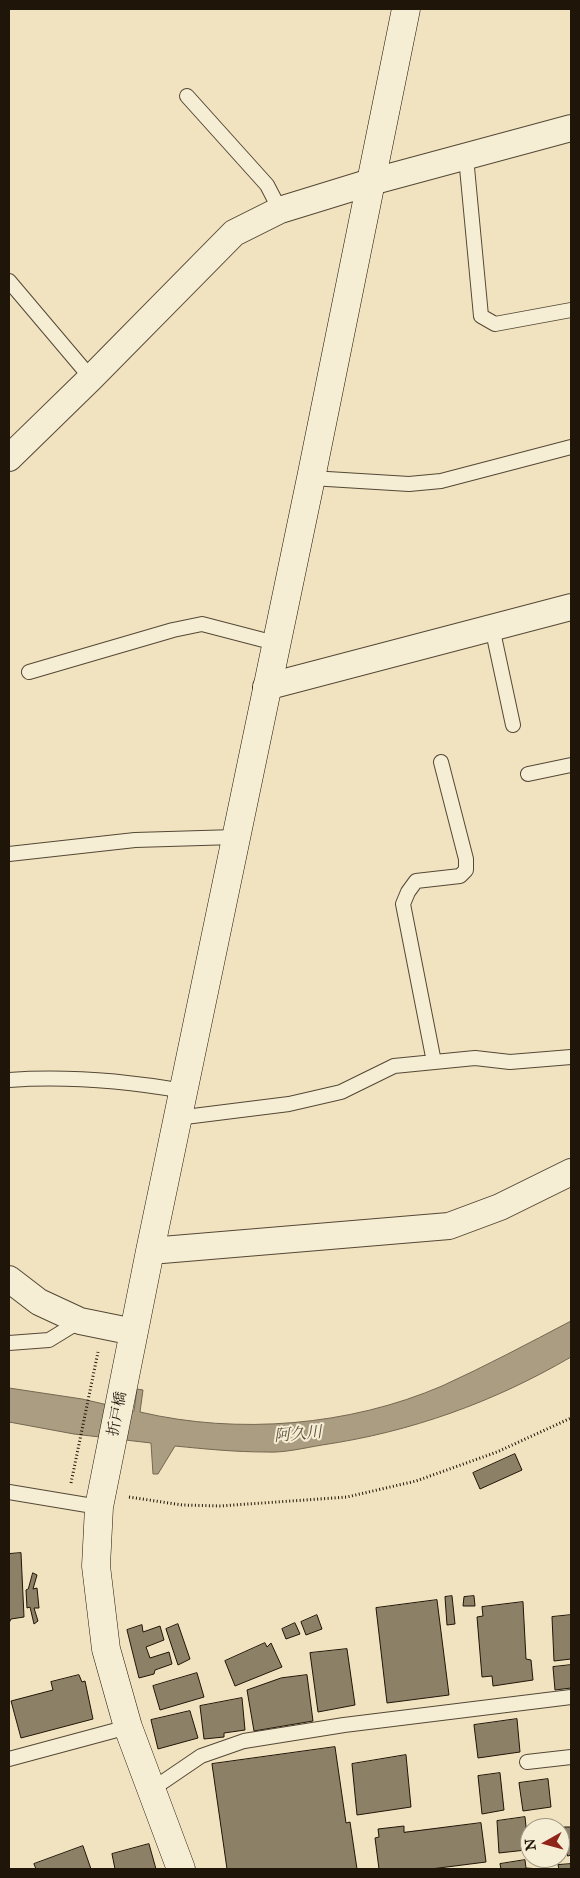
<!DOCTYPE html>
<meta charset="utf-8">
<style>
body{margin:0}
#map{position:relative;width:580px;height:1878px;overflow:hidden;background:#f1e3bf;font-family:"IM FELL Great Primer",serif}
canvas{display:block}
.frame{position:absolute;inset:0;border:10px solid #1f1508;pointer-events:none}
.north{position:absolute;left:520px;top:1818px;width:50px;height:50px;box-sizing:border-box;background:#f6edd5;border:1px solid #a09783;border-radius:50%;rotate:263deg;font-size:14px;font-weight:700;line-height:20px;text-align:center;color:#1f1508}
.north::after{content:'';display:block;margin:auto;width:18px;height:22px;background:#8f2418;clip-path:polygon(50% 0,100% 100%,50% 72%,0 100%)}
</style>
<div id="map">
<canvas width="580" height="1878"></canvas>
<div class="frame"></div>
<div class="north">N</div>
</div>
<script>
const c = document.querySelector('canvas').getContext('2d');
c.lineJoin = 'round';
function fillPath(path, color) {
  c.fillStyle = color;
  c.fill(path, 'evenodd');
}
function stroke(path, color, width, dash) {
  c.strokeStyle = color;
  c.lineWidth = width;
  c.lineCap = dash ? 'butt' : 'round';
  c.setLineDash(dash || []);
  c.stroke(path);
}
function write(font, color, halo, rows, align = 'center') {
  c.font = font + ' "IM FELL Great Primer","Noto Serif JP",serif';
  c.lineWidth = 4;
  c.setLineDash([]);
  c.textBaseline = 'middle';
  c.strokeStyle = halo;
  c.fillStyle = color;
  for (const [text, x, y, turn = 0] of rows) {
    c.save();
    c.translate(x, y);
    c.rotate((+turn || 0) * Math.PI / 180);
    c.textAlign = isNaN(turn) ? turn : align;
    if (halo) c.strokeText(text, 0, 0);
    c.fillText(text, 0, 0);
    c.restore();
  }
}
const water = new Path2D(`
 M571,1321V1357C494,1402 411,1432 322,1445C304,1448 284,1453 266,1452C236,1452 205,1449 175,1446L158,1474H153L151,1443L74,1434L9,1422V1388L82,1399L134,1411L137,1389L143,1390L140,1412C238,1435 349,1426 442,1386C486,1366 529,1343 571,1321Z`);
const building = new Path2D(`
 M515,1454L522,1470L480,1489L473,1473Z
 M21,1553L24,1617L11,1619L9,1623V1554Z
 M33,1573L37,1575L33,1589L37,1588L39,1608H34L38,1621L34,1624L30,1607L27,1608L26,1590L28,1589Z
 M452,1596L455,1624L447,1625L445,1597Z
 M474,1596L475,1606H463L464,1597Z
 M437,1600L449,1695L387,1703L376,1608Z
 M523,1602L526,1659L531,1660L533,1680L493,1686L492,1676L482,1677L477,1617L483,1616L482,1607Z
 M317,1615L322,1629L306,1635L301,1622Z
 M571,1615V1659L554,1661L552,1617Z
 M295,1623L300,1634L286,1639L282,1629Z
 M178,1624L190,1659L178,1665L166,1629Z
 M142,1625L143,1632L160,1626L164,1640L146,1647L150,1658L169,1652L172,1664L155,1670L154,1674L139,1678L127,1630Z
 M265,1643L267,1647L271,1643L282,1667L235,1686L225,1661Z
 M347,1649L355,1705L318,1712L310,1653Z
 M571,1665V1688L555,1690L553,1667Z
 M197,1673L204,1697L160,1710L153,1686Z
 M79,1675L82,1682L85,1681L93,1719L21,1738L11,1701L53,1690L51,1682Z
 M307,1675L313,1721L254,1731L247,1690L281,1678Z
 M242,1698L245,1730L224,1733V1737L204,1739L200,1706Z
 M190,1711L198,1738L158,1749L151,1720Z
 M517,1719L520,1752L478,1758L474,1725Z
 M335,1747L346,1823L350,1822L357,1869H227L212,1764Z
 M406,1755L411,1807L357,1815L352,1764Z
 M500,1773L504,1810L482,1814L478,1776Z
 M548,1779L551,1807L523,1811L519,1783Z
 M525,1817L527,1836L524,1838L526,1850L499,1853L497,1821Z
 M481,1823L486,1862L431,1869H379L375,1838L379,1837L378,1829L404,1826V1832Z
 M564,1827H571V1855L568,1856Z
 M149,1844L156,1869H115L112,1854Z
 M83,1846L91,1869H36L34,1864Z
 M525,1860L526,1868L540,1869H501L500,1864Z
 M571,1864V1869H559L558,1865Z`);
const path = new Path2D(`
 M71,1483L98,1352
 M129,1497L182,1505L221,1506L347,1497L416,1481L497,1452L571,1418`);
const lane = new Path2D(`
 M187,96L267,185L280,210
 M466,157L481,316L495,324L571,310
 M9,281L91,378
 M311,478L409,484L441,481L571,447
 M492,627L513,725
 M29,672L173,630L202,624L275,643
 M528,774L571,765
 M9,854L135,840L235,837
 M434,1062L403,904L408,892L416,881L460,876L466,870V859L441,762
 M9,1080C67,1076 126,1081 183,1091
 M177,1118L289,1104L341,1092L394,1066L475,1058L510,1062L571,1057
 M9,1343L49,1340L80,1321
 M9,1492L99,1507
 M9,1759L128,1727
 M527,1762L571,1757
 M151,1790L201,1756L244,1741L344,1725L571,1697`);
const street = new Path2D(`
 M9,458L91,378L234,233L280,210L371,182L571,128
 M266,687L571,607
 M150,1251L449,1226L500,1207L571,1172
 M9,1279L39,1302L80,1321L134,1332`);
const secondary = new Path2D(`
 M181,1869L128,1727L106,1649L96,1566L99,1507L150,1251L311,478L406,9`);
const streetNames = [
 ["折戸橋",118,1414,-79]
];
const waterNames = [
 ["阿久川",298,1435,-5]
];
fillPath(water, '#aa9d81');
stroke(water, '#726751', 1);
fillPath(building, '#8c8067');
stroke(building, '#1f1508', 1);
stroke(lane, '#544836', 16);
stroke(street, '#544836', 28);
stroke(secondary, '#1f1508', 29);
stroke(path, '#1f1508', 3, [1, 2.5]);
stroke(lane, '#f6edd5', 14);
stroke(street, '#f6edd5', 26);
stroke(secondary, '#f6edd5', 28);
write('15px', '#1f1508', '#f6edd5', streetNames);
write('italic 16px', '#5e523e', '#f6edd5', waterNames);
</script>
